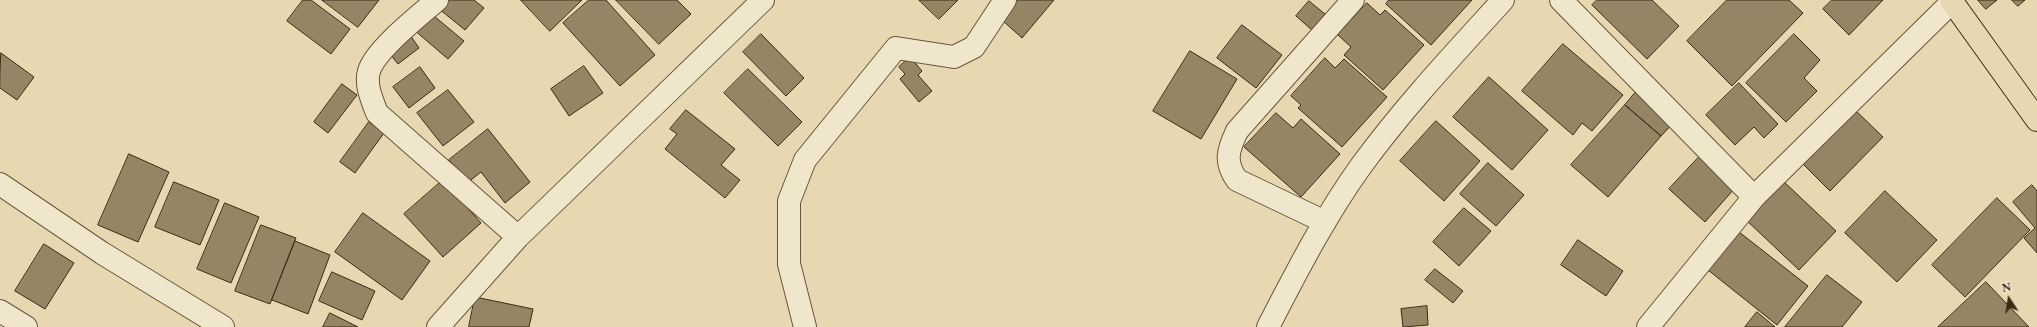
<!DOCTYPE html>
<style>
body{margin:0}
#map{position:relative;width:2037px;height:327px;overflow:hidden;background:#e8d8b1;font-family:"EB Garamond",serif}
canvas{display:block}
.north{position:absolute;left:1989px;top:279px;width:40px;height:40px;-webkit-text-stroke:3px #f0e6cc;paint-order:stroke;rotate:348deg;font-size:11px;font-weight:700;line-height:16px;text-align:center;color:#3c2b13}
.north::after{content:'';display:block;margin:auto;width:14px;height:18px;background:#3c2b13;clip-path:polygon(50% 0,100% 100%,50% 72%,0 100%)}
</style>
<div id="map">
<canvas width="2037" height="327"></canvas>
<div class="north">N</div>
</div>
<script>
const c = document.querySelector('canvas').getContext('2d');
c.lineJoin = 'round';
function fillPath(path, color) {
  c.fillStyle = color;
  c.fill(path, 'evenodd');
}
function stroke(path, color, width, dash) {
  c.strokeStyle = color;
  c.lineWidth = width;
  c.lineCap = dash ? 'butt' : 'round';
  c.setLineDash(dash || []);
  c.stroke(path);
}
const building = new Path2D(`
 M303,0H311L350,29L331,54L287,21Z
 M322,0H379L358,27Z
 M445,0H474L484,8L465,30L438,8Z
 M521,0H582L550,31Z
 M589,0H606L655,55L620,86L563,23Z
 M616,0H677L691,14L659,44Z
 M919,0H958L939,19Z
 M1009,0H1054L1022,38L1002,20L1013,8L1006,3Z
 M1389,0H1472L1431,45L1386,4Z
 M1597,0H1652L1679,26L1647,59L1592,5Z
 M1727,0H1789L1803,13L1732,86L1687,41Z
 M1832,0H1883L1849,35L1823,9Z
 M1978,0H1997L1986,9Z
 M2012,0H2025L2018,6Z
 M1309,1L1325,14L1312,30L1296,16Z
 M1367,3L1380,15L1385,10L1424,45L1383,90L1344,55L1351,47L1338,35Z
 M428,11L464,41L448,59L413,29Z
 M1242,25L1282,55L1256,88L1217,58Z
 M408,32L419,48L398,64L386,49Z
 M761,34L804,78L786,96L743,52Z
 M1794,34L1820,60L1804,78L1817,91L1786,122L1746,83Z
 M1563,44L1623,95L1592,131L1582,123L1573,135L1522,91Z
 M1190,51L1237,79L1201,139L1153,111Z
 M1,53L34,77L17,100L0,88Z
 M910,57L922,71L918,75L932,91L919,102L900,79L905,74L899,67Z
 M1325,58L1335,68L1344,59L1387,97L1342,147L1298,108L1301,105L1291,96Z
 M584,66L603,93L569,116L551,89Z
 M420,67L435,88L409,108L393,87Z
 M748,69L802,122L778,146L724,93Z
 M1489,77L1548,130L1512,170L1453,117Z
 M1739,83L1778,124L1764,138L1754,127L1735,145L1706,115Z
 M342,84L357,95L328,133L314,122Z
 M1640,87L1677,119L1661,136L1625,105Z
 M448,90L474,122L443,146L417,113Z
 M1625,105L1661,136L1608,197L1571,165Z
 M1852,107L1883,137L1830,191L1799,160Z
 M686,110L735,149L721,165L740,180L725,198L665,149L677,134L670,129Z
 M1276,113L1293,128L1301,119L1340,154L1301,197L1244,147Z
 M1436,121L1480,161L1444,201L1400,161Z
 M369,122L384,133L355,173L340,162Z
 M488,129L530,182L505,203L481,172L467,183L449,160Z
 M129,154L169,172L138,242L98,225Z
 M1700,156L1735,188L1705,222L1669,189Z
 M1488,163L1524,195L1496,226L1460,194Z
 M1781,179L1836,231L1799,270L1744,218Z
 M443,180L481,223L443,257L404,214Z
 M174,182L219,200L200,245L155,227Z
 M2032,185L2037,191V253L2024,238L2035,228L2013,202Z
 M1885,191L1937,240L1897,282L1845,233Z
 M1997,198L2030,230L1965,297L1932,265Z
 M225,203L259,217L231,283L197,269Z
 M1464,208L1491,231L1459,266L1433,242Z
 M363,213L430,261L402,300L335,252Z
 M261,225L296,238L270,304L235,291Z
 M1734,228L1808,286L1777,325L1703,266Z
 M1578,240L1623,271L1606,296L1561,265Z
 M295,241L330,255L308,314L272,300Z
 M44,244L74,263L45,309L15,291Z
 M1435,269L1463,291L1453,303L1425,280Z
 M332,272L375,291L362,320L319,301Z
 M1827,275L1862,302L1842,327H1785Z
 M1986,282L2029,327H1938Z
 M475,297L533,309L529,327H469Z
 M1427,306L1428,325L1403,327L1401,309Z
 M1757,312L1775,327H1745Z
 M330,313L358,327H323Z`);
const minor = new Path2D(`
 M437,0C419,16 376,49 369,71C365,85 372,100 377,113L518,237
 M1561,0L1754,197
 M0,184L102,253L223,327
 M1325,222L1237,180C1224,162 1228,150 1237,131L1353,0
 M0,311L26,327
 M438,327L518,237L763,0
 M805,327L789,264V201L805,160L896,48L954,57L974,47L1005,0
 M1268,327C1296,273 1325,216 1361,166C1404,107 1454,54 1503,0
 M1648,327L1754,197L1952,2`);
const highway = new Path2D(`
 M1951,0L2037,120`);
fillPath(building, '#958565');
stroke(building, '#3c2b13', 1);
stroke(minor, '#67563a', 24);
stroke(highway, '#3c2b13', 24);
stroke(minor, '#f0e6cc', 22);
stroke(highway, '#e8d8b1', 22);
</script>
